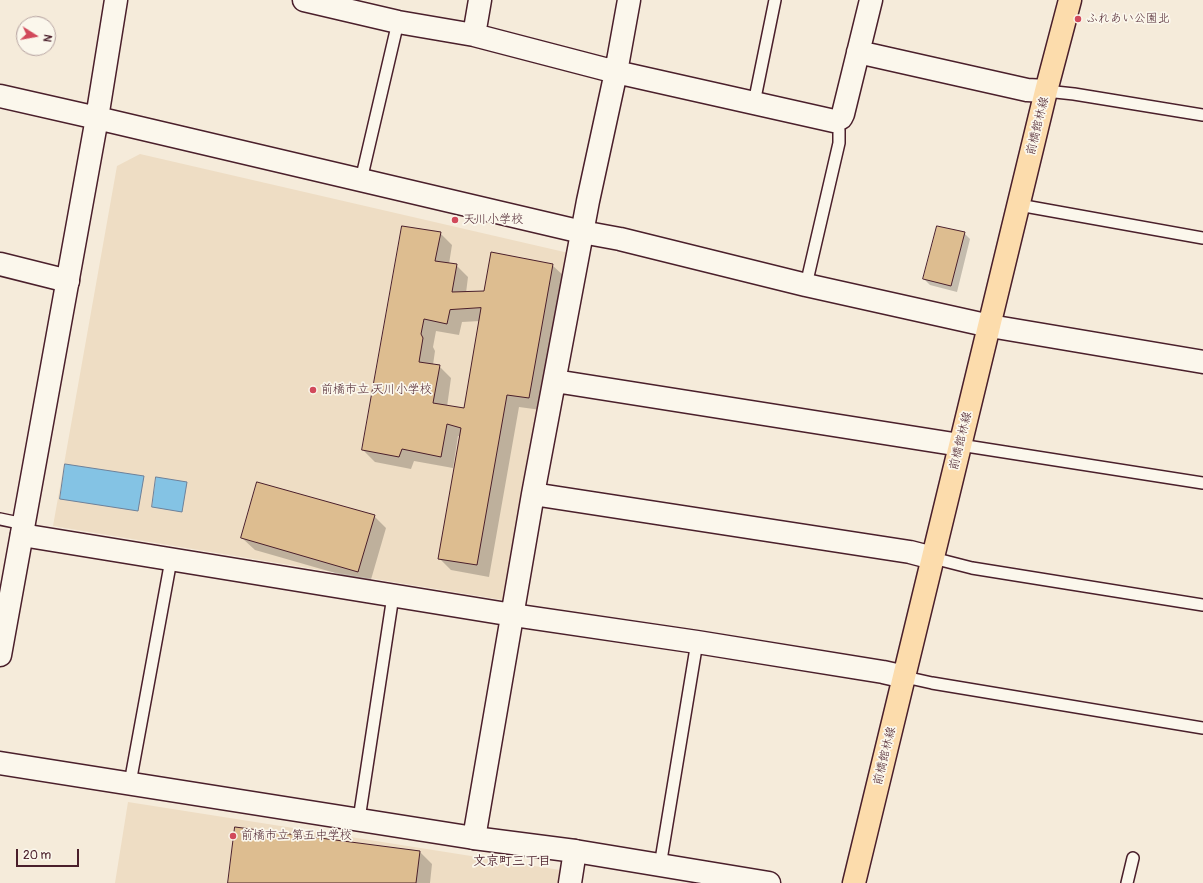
<!DOCTYPE html>
<meta charset="utf-8">
<style>
body{margin:0}
#map{position:relative;width:1203px;height:883px;overflow:hidden;background:#f5ebda;font-family:Pangolin,sans-serif}
canvas{display:block}
.north{position:absolute;left:16px;top:16px;width:40px;height:40px;box-sizing:border-box;background:#fbf7ec;border:1px solid #b4a19f;border-radius:50%;rotate:101deg;font-size:11px;font-weight:700;line-height:16px;text-align:center;color:#4a1f2b}
.north::after{content:'';display:block;margin:auto;width:14px;height:18px;background:#d1495b;clip-path:polygon(50% 0,100% 100%,50% 72%,0 100%)}
.scale{position:absolute;left:16px;top:849px;width:63px;height:18px;box-sizing:border-box;border:2px solid #4a1f2b;border-top:0;padding-left:5px;font-size:12px;line-height:14px;white-space:nowrap;color:#4a1f2b;-webkit-text-stroke:3px #fbf7ec;paint-order:stroke}
</style>
<div id="map">
<canvas width="1203" height="883"></canvas>
<div class="north">N</div>
<div class="scale">20 m</div>
</div>
<script>
const c = document.querySelector('canvas').getContext('2d');
c.lineJoin = 'round';
function fillPath(path, color) {
  c.fillStyle = color;
  c.fill(path, 'evenodd');
}
function stroke(path, color, width, dash) {
  c.strokeStyle = color;
  c.lineWidth = width;
  c.lineCap = dash ? 'butt' : 'round';
  c.setLineDash(dash || []);
  c.stroke(path);
}
function write(font, color, halo, rows, align = 'center') {
  c.font = font + ' Pangolin,"Klee One",sans-serif';
  c.lineWidth = 3.5;
  c.setLineDash([]);
  c.textBaseline = 'middle';
  c.strokeStyle = halo;
  c.fillStyle = color;
  for (const [text, x, y, turn = 0] of rows) {
    c.save();
    c.translate(x, y);
    c.rotate((+turn || 0) * Math.PI / 180);
    c.textAlign = isNaN(turn) ? turn : align;
    if (halo) c.strokeText(text, 0, 0);
    c.fillText(text, 0, 0);
    c.restore();
  }
}
const built = new Path2D(`
 M140,154L573,254L511,591L503,600L53,526L117,166Z
 M128,802L560,870L558,883H115Z`);
const water = new Path2D(`
 M65,464L144,476L138,511L60,499Z
 M156,477L187,482L182,512L152,507Z`);
const shadow = new Path2D(`
 M440,233L452,245L449,264L456,265L468,277L466,293L485,292L552,265L565,277L541,410L519,407L489,577L451,570L439,558L461,437L458,436L453,468L414,461L411,469L375,462L363,450ZM480,321L465,409L447,407L451,378L439,366L433,365L435,351L433,347L436,331L459,335L462,322Z
 M964,233L970,239L957,292L930,285L924,279Z
 M374,516L386,528L370,583L255,550L242,538Z
 M236,828L420,852L432,864L430,883H229Z`);
const building = new Path2D(`
 M402,226L441,232L435,261L457,264L452,292L484,291L491,252L553,264L529,398L507,395L477,565L438,559L461,428L447,424L441,457L402,449L399,457L362,450ZM481,308L464,408L433,403L440,365L419,362L423,338L421,334L424,319L447,324L450,310Z
 M937,226L965,232L951,286L923,279Z
 M257,482L375,515L358,572L241,538Z
 M235,827L420,851L416,883H228Z`);
const lane = new Path2D(`
 M1046,91L1074,94L1203,115
 M754,103L775,0
 M361,180L398,22
 M1019,205L1203,238
 M806,285L839,143V131L838,120
 M960,445L1203,483
 M0,519L24,524
 M933,558L972,568L1203,605
 M905,677L932,683L1203,728
 M130,783L171,560
 M359,819L393,596
 M660,866L697,642
 M1127,883L1133,858`);
const street = new Path2D(`
 M304,0L398,22L474,35L616,72L834,121L841,118L843,114L871,0
 M474,35L480,0
 M858,52L1027,90L1046,91
 M0,264L68,281
 M990,326L1203,362
 M555,381L960,445
 M533,494L910,552L933,558
 M22,535L513,615L697,642L883,672L905,677
 M474,838L533,494L588,201L616,72L629,0
 M570,883L575,851`);
const secondary = new Path2D(`
 M116,0L97,118L582,232L620,239L806,285L990,326
 M0,96L97,118L0,655
 M0,763L474,838L575,851L769,883`);
const primary = new Path2D(`
 M854,883L1046,91L1070,0`);
const markers = [
 [1078,19,4,"#d1495b"],
 [455,220,4,"#d1495b"],
 [313,390,4,"#d1495b"],
 [233,836,4,"#d1495b"]
];
const poiNames = [
 ["ふれあい公園北",1086,19],
 ["天川小学校",463,220],
 ["前橋市立 天川小学校",321,390],
 ["前橋市立 第五中学校",241,836]
];
const streetNames = [
 ["前橋館林線",1038,126,-76],
 ["前橋館林線",961,441,-76],
 ["前橋館林線",885,756,-76]
];
const neighbourhoodNames = [
 ["文京町三丁目",512,862]
];
fillPath(built, '#eeddc4');
fillPath(water, '#84c3e4');
stroke(water, '#6d819a', 1);
fillPath(shadow, '#0003');
fillPath(building, '#ddbd90');
stroke(building, '#4a1f2b', 1);
stroke(lane, '#4a1f2b', 14);
stroke(street, '#4a1f2b', 25);
stroke(secondary, '#4a1f2b', 25);
stroke(primary, '#4a1f2b', 25);
stroke(lane, '#fbf7ec', 11);
stroke(street, '#fbf7ec', 22);
stroke(secondary, '#fbf7ec', 22);
stroke(primary, '#fcdcac', 22);
for (const [x, y, r, color] of markers) {
  const dot = new Path2D();
  dot.arc(x, y, r, 0, 2 * Math.PI);
  c.fillStyle = color;
  c.fill(dot);
  stroke(dot, '#fbf7ec', 1.5);
}
write('12px', '#4a1f2b', '#fbf7ec', poiNames, 'left');
write('12px', '#4a1f2b', '#fbf7ec', streetNames);
write('bold 13px', '#4a1f2b', '#fbf7ec', neighbourhoodNames);
</script>
